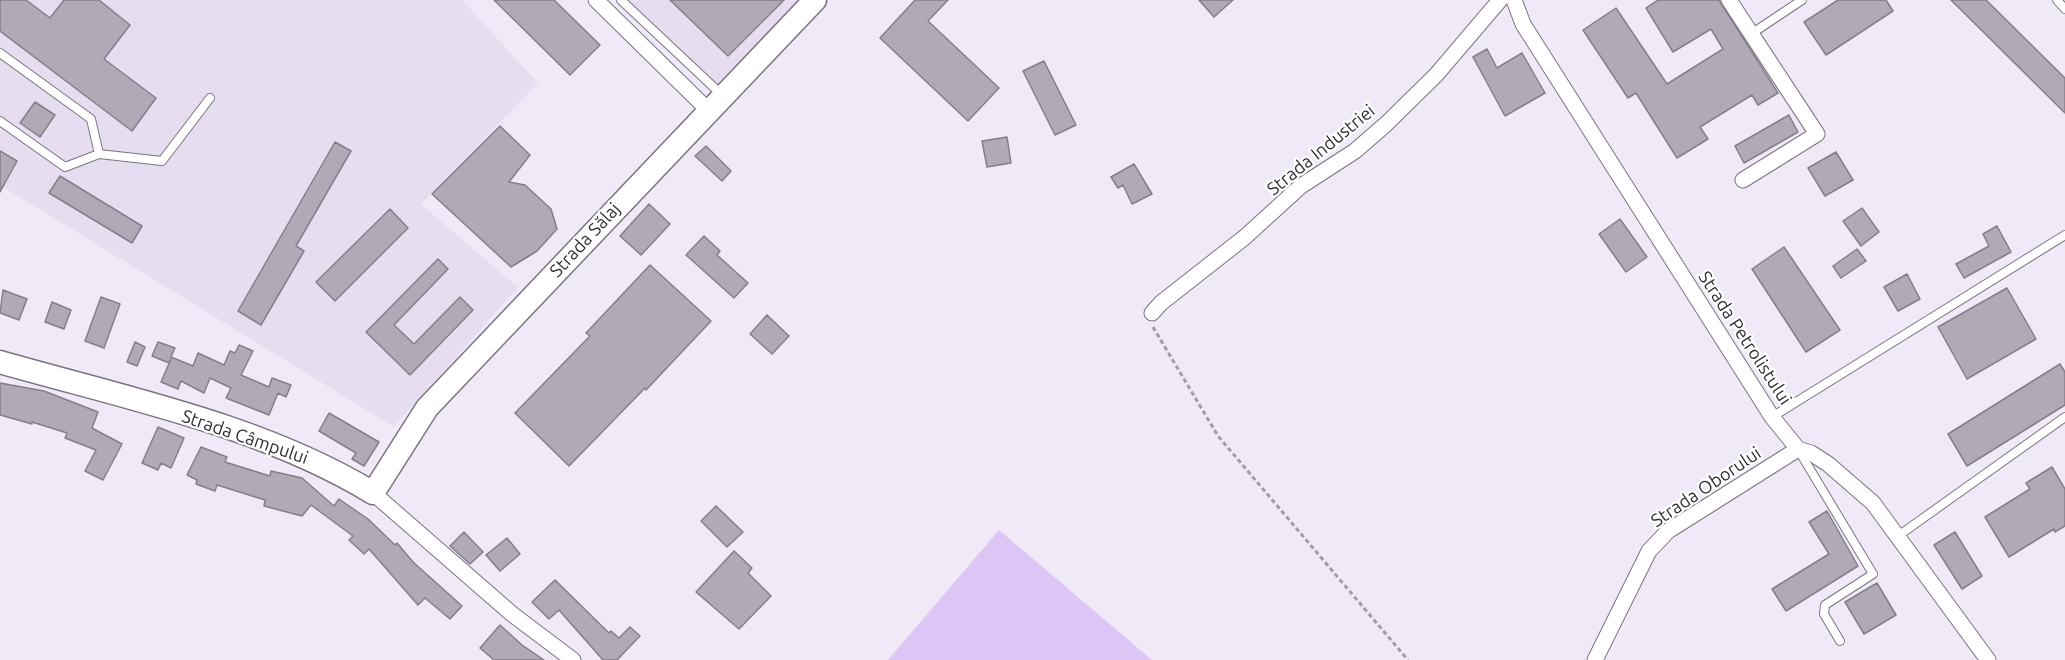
<!DOCTYPE html>
<meta charset="utf-8">
<style>
body{margin:0}
canvas{display:block;background:#f0eaf8}
</style>
<canvas width="2065" height="660"></canvas>
<script>
const c = document.querySelector('canvas').getContext('2d');
c.lineJoin = 'round';
function fillPath(path, color) {
  c.fillStyle = color;
  c.fill(path, 'evenodd');
}
function stroke(path, color, width, dash) {
  c.strokeStyle = color;
  c.lineWidth = width;
  c.lineCap = dash ? 'butt' : 'round';
  c.setLineDash(dash || []);
  c.stroke(path);
}
function write(font, color, halo, rows, align = 'center') {
  c.font = font + ' Ubuntu,sans-serif';
  c.lineWidth = 4.5;
  c.setLineDash([]);
  c.textBaseline = 'middle';
  c.strokeStyle = halo;
  c.fillStyle = color;
  for (const [text, x, y, turn = 0] of rows) {
    c.save();
    c.translate(x, y);
    c.rotate((+turn || 0) * Math.PI / 180);
    c.textAlign = isNaN(turn) ? turn : align;
    if (halo) c.strokeText(text, 0, 0);
    c.fillText(text, 0, 0);
    c.restore();
  }
}
const built = new Path2D(`
 M0,0H462L538,83L421,204L518,287L394,427L0,185Z
 M620,0H815L722,96Z`);
const green = new Path2D(`
 M999,530L1152,660H888Z`);
const building = new Path2D(`
 M0,0H26L50,18L64,0H99L130,25L104,59L156,98L132,131L0,31Z
 M494,0H554L600,45L570,75Z
 M670,0H784L728,56Z
 M915,0H948L928,21L999,88L968,121L880,38Z
 M1199,0H1233L1214,17Z
 M1658,0H1719L1778,93L1758,105L1752,95L1700,127L1708,139L1677,158L1636,93L1628,98L1583,30L1616,8L1667,84L1723,49L1711,29L1673,52L1646,8Z
 M1838,0H1886L1893,11L1826,55L1804,22Z
 M1951,0H1986L2065,78V113Z
 M1487,49L1497,68L1522,53L1545,93L1505,116L1473,57Z
 M1044,61L1076,125L1055,135L1023,71Z
 M35,102L55,115L40,137L20,123Z
 M1789,115L1798,132L1744,163L1735,146Z
 M500,126L530,155L509,182L525,185L551,209L557,229L537,251L511,267L432,194Z
 M1007,137L1011,163L987,167L982,141Z
 M335,142L351,151L296,246L304,251L261,325L238,311Z
 M706,146L731,171L722,181L695,156Z
 M0,151L17,161L0,192Z
 M1836,152L1853,180L1825,196L1808,168Z
 M1134,164L1152,194L1132,204L1123,185L1118,188L1111,177Z
 M60,176L142,226L132,243L49,193Z
 M649,204L670,224L641,255L620,236Z
 M1862,208L1879,232L1861,246L1843,221Z
 M390,209L408,228L335,301L316,282Z
 M1620,219L1647,257L1626,272L1599,234Z
 M1997,226L2011,252L1964,278L1956,264L1989,246L1983,234Z
 M704,236L720,251L717,255L748,283L734,298L686,255Z
 M1784,247L1840,330L1806,352L1752,269Z
 M1857,249L1866,261L1841,278L1833,266Z
 M438,259L448,269L394,325L414,344L460,297L473,310L410,375L366,332Z
 M650,265L711,321L646,390L645,388L569,466L515,413L590,336L586,333Z
 M1907,274L1920,299L1898,311L1884,287Z
 M2007,288L2036,339L1967,379L1938,327Z
 M3,290L27,299L19,320L0,313Z
 M101,297L120,304L104,348L85,341Z
 M52,302L71,310L64,329L45,322Z
 M767,315L789,336L772,354L750,334Z
 M135,342L145,347L137,366L127,362Z
 M158,342L175,348L171,357L193,366L198,353L224,365L230,351L235,353L239,345L253,351L241,375L269,387L272,378L291,385L286,397L278,393L269,415L226,398L231,388L210,378L204,393L181,381L178,389L161,382L171,359L169,363L152,356Z
 M2060,364L2065,372V405L1967,466L1948,434Z
 M0,383L44,391L98,412L92,428L122,444L103,480L85,471L96,450L65,438L67,433L32,422V424L0,415Z
 M329,413L379,442L364,466L352,459L356,453L319,431Z
 M158,427L184,438L171,468L161,463L158,470L142,463Z
 M201,447L227,457L225,462L270,476L271,471L302,478L334,506L339,499L368,519L395,545L397,543L413,562L462,606L450,619L425,598L418,605L369,549L364,554L349,540L353,536L311,505L302,516L264,506L265,500L217,485L215,491L196,484L197,480L187,475Z
 M2052,467L2065,489V526L2055,532L2054,529L2009,557L1985,517L2030,489L2026,483Z
 M716,506L743,532L727,547L701,521Z
 M1827,511L1858,566L1786,611L1772,589L1829,554L1809,522Z
 M464,532L483,552L470,564L450,546Z
 M1955,532L1982,576L1962,589L1934,545Z
 M507,538L520,554L500,571L486,555Z
 M734,551L752,568L748,573L771,596L739,629L696,592Z
 M555,580L609,633L611,631L619,638L630,627L640,636L617,660H603L559,610L549,619L532,602Z
 M1877,583L1896,615L1864,634L1845,602Z
 M500,625L522,645L544,660H494L480,648Z`);
const path = new Path2D(`
 M1153,327L1218,436L1408,660`);
const lane = new Path2D(`
 M621,0L721,94
 M2057,0L2065,9
 M1751,34L1802,0
 M0,53L91,119L99,154
 M0,121L65,167L99,154L162,161L210,98
 M1772,417L2065,235
 M1799,451L1873,574L1825,605L1824,614L1840,641
 M1898,536L2065,417`);
const street = new Path2D(`
 M596,0L708,110
 M1514,0L1523,24L1772,417L1798,449L1811,453L1828,464L1873,503L1988,660
 M1729,0L1817,134L1743,180
 M1152,313L1161,303L1245,237L1301,186L1355,151L1385,125L1436,75L1500,0
 M373,493L512,614L573,660
 M1595,660L1649,551L1668,531L1798,449`);
const secondary = new Path2D(`
 M0,362C125,398 261,425 373,493L427,408L815,0`);
const streetNames = [
 ["Strada Industriei",1321,150,-39],
 ["Strada Sălaj",585,240,-47],
 ["Strada Petrolistului",1745,338,57],
 ["Strada Câmpului",245,437,19],
 ["Strada Oborului",1706,487,-34]
];
fillPath(built, '#e6ddf1');
fillPath(green, '#ddc6f6');
fillPath(building, '#b0aab7');
stroke(building, '#847f8b', 1.5);
stroke(lane, '#7a7480', 10);
stroke(street, '#7a7480', 17);
stroke(secondary, '#7a7480', 25);
stroke(path, '#a19da7', 3, [4.5, 3]);
stroke(lane, '#fff', 8);
stroke(street, '#fff', 15);
stroke(secondary, '#fff', 22);
write('18px', '#302e33', '#fff', streetNames);
</script>
